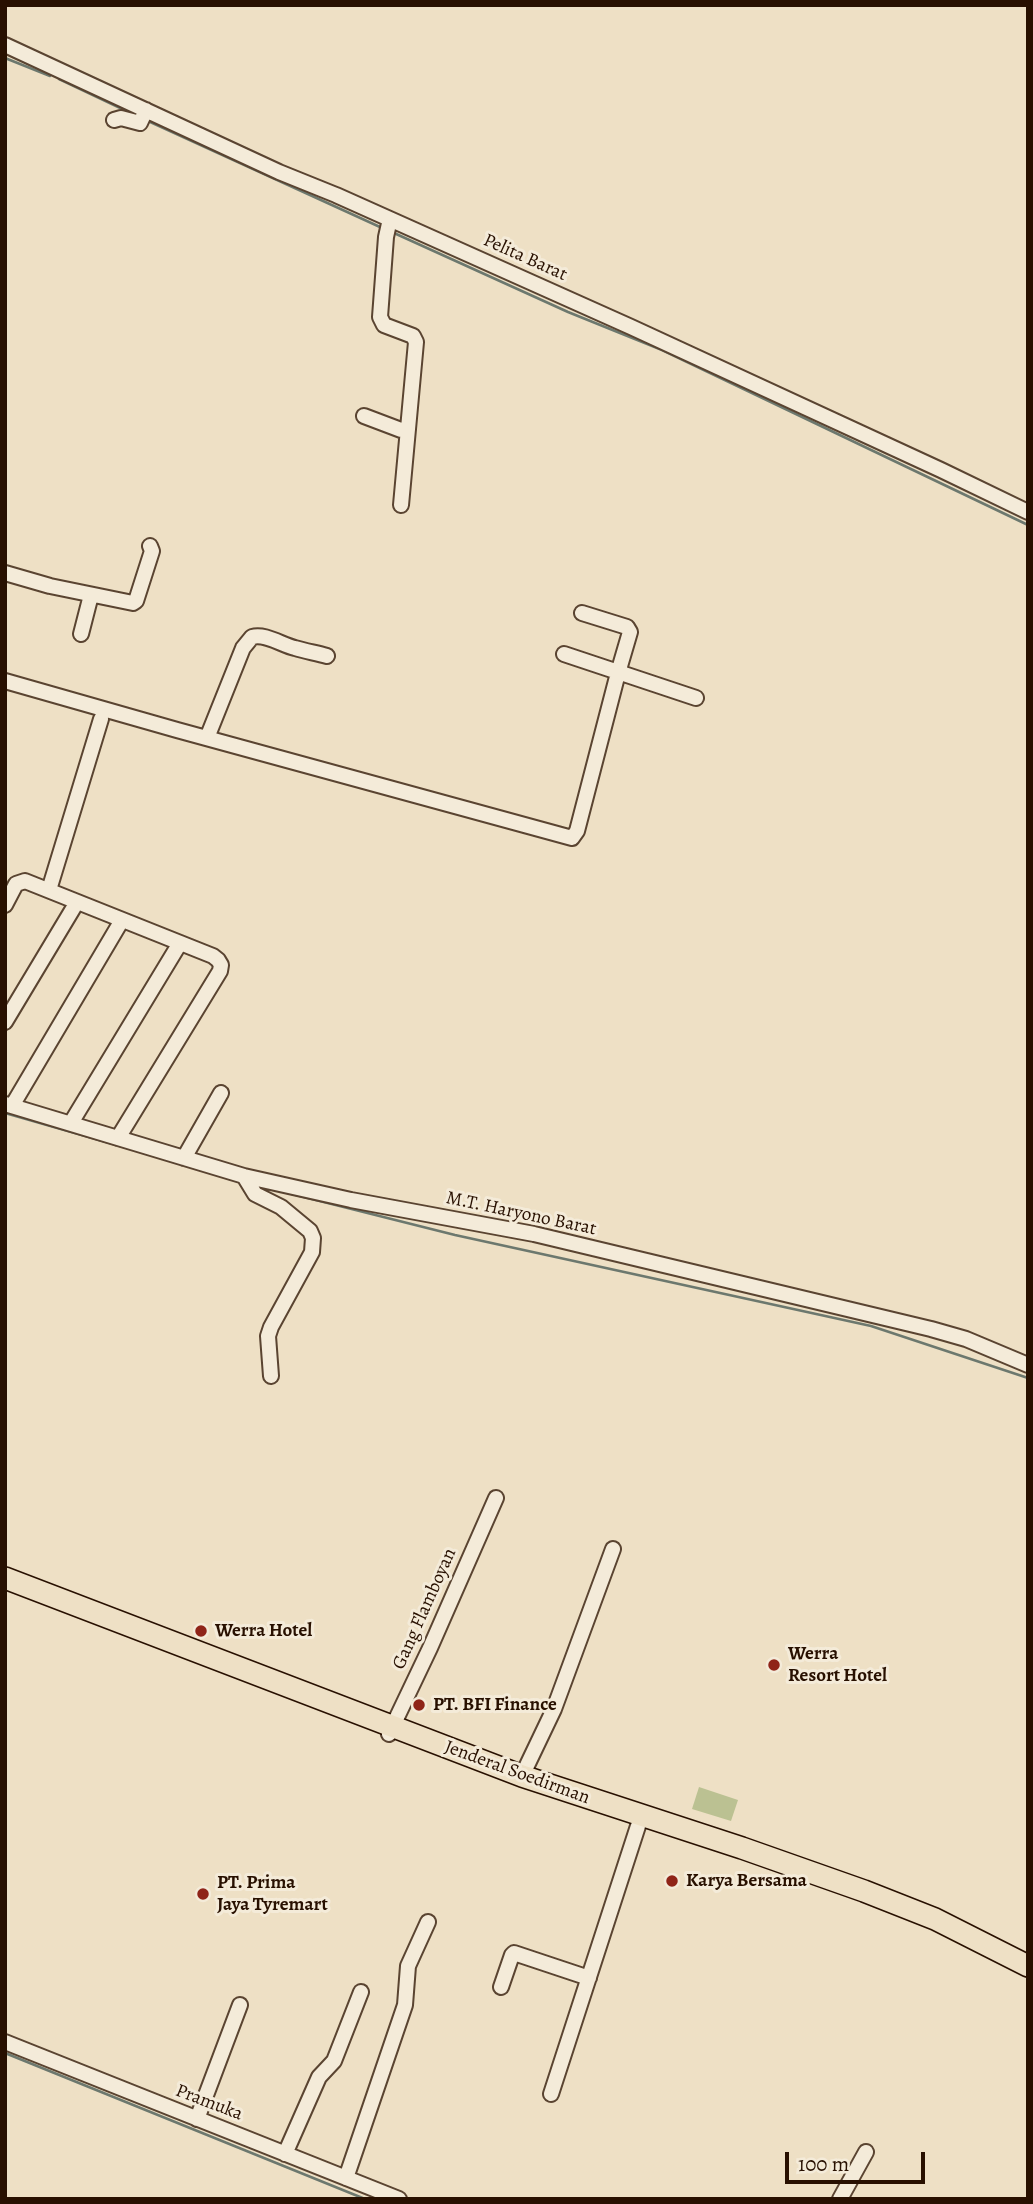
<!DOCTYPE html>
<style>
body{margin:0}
#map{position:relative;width:1033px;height:2204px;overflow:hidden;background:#eee0c5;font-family:Alegreya,serif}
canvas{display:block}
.frame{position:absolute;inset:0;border:7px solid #281000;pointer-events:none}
.scale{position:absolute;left:785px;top:2152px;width:140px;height:32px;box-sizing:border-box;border:4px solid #281000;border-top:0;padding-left:9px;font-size:21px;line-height:24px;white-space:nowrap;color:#281000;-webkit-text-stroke:5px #f4ebd9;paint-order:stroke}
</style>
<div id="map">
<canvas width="1033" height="2204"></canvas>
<div class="frame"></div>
<div class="scale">100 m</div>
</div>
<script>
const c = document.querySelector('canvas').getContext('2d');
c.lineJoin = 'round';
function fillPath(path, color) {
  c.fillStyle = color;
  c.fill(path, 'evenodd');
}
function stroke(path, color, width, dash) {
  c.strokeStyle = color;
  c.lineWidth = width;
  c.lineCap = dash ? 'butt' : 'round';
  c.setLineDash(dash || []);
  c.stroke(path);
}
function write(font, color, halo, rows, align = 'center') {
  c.font = font + ' Alegreya,serif';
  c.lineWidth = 6;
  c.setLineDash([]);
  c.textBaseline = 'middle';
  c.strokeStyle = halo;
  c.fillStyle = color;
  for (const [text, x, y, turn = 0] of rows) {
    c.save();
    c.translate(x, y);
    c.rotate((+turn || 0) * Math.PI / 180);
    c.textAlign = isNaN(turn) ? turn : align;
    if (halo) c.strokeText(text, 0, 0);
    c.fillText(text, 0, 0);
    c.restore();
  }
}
const green = new Path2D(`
 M699,1787L738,1800L731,1821L692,1809Z`);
const stream = new Path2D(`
 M5,6L6,5
 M5,58L50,76
 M59,79L135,115
 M148,121L380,227
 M394,233L568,312L662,350L1028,525
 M5,1113L127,1148
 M268,1188L455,1235L871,1326L1028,1378
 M5,2053L365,2199`);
const minor = new Path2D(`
 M5,45L279,172L336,195L631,327L941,470L1028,512
 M114,120L121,118L140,123L146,110
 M390,219L386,237L380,317L384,325L413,336L416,342L401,505
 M364,416L401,430H408
 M5,573L50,586L133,603L136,601L152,551L150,546
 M81,634L91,595
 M564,654L696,698
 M5,681L177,730L572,838L577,831L618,673L630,632L627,627L582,613
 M207,738L243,648L252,637C265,633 282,645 295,648C305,651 316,653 327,656
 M49,890L101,719
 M5,905L16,884L25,881L213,956L218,960L221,965L220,971L118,1138
 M5,1022L77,902
 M5,1104L244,1176L351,1200L534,1234L931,1329L966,1339L1028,1365
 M12,1106L122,920
 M71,1123L180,943
 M184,1158L221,1093
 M244,1176L255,1194L281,1207L310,1231L313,1238L312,1252L271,1327L268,1336L271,1376
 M389,1734L430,1648L496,1498
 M522,1776L554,1709L613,1549
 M501,1987L512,1955L514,1953L589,1978
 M5,2042L399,2199
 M551,2094L638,1826
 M197,2119L240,2005
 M285,2154L319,2077L334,2061L361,1992
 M346,2178L405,2005L408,1966L428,1922
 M840,2199L866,2152`);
const highway = new Path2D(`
 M5,1578L522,1776L742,1848L864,1891L935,1919L1028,1966`);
const markers = [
 [201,1631,7,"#8f2418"],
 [774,1665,7,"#8f2418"],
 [419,1705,7,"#8f2418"],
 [672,1881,7,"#8f2418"],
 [203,1894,7,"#8f2418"]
];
const streetNames = [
 ["Pelita Barat",525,258,24],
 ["M.T. Haryono Barat",521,1214,12],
 ["Gang Flamboyan",425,1609,-66],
 ["Jenderal Soedirman",517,1773,20],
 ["Pramuka",209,2103,21]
];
const poiNames = [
 ["Werra Hotel",215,1631],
 ["Werra",788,1654],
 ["Resort Hotel",788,1676],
 ["PT. BFI Finance",433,1705],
 ["Karya Bersama",686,1881],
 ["PT. Prima",217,1883],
 ["Jaya Tyremart",217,1905]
];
fillPath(green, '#bbc192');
stroke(stream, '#6c786e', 2.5);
stroke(minor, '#5a4431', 18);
stroke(highway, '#281000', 24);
stroke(minor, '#f4ebd9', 14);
stroke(highway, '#eee0c5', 21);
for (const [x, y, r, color] of markers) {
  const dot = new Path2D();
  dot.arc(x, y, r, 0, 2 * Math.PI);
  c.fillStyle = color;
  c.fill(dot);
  stroke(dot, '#f4ebd9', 2.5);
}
write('19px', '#281000', '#f4ebd9', streetNames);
write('bold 19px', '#281000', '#f4ebd9', poiNames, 'left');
</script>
